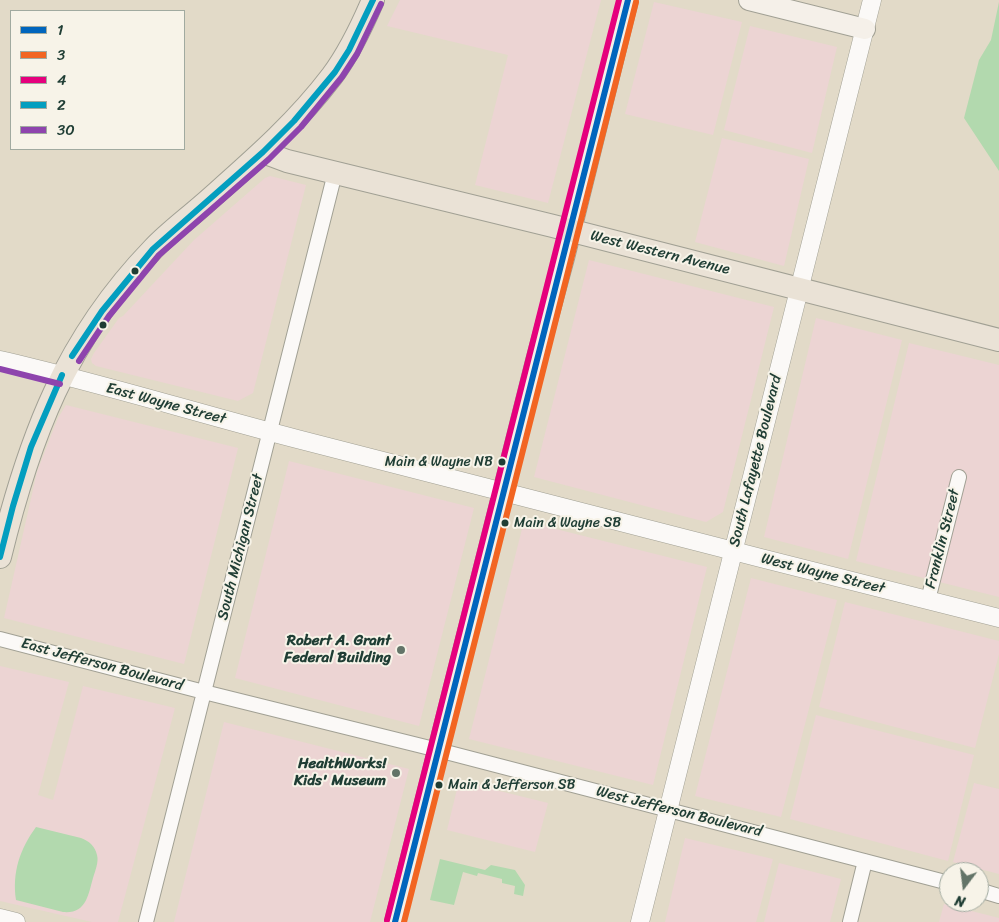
<!DOCTYPE html>
<style>
body{margin:0}
#map{position:relative;width:999px;height:922px;overflow:hidden;background:#e2dac8;font-family:Sriracha,sans-serif}
canvas{display:block}
.legend{position:absolute;left:10px;top:10px;width:175px;height:140px;box-sizing:border-box;background:#f7f3e8;border:1px solid #a1aaa0;margin:0;padding:6px 9px;list-style:none;font-size:15px;color:#1f3d34}
.legend li{display:flex;align-items:center;gap:10px;height:25px}
.legend b{width:25px;border:1px solid #a1aaa0}
.north{position:absolute;left:939px;top:862px;width:50px;height:50px;box-sizing:border-box;background:#f7f3e8;border:1px solid #a1aaa0;border-radius:50%;rotate:195deg;font-size:14px;font-weight:700;line-height:20px;text-align:center;color:#1f3d34}
.north::after{content:'';display:block;margin:auto;width:18px;height:22px;background:#637468;clip-path:polygon(50% 0,100% 100%,50% 72%,0 100%)}
</style>
<div id="map">
<canvas width="999" height="922"></canvas>
<ul class="legend">
<li><b style="height:6px;background:#0065bd"></b>1</li>
<li><b style="height:6px;background:#f26522"></b>3</li>
<li><b style="height:6px;background:#e5007d"></b>4</li>
<li><b style="height:6px;background:#039ebf"></b>2</li>
<li><b style="height:6px;background:#8e44ad"></b>30</li>
</ul>
<div class="north">N</div>
</div>
<script>
const c = document.querySelector('canvas').getContext('2d');
c.lineJoin = 'round';
function fillPath(path, color) {
  c.fillStyle = color;
  c.fill(path, 'evenodd');
}
function stroke(path, color, width, dash) {
  c.strokeStyle = color;
  c.lineWidth = width;
  c.lineCap = dash ? 'butt' : 'round';
  c.setLineDash(dash || []);
  c.stroke(path);
}
function write(font, color, halo, rows, align = 'center') {
  c.font = font + ' Sriracha,sans-serif';
  c.lineWidth = 4;
  c.setLineDash([]);
  c.textBaseline = 'middle';
  c.strokeStyle = halo;
  c.fillStyle = color;
  for (const [text, x, y, turn = 0] of rows) {
    c.save();
    c.translate(x, y);
    c.rotate((+turn || 0) * Math.PI / 180);
    c.textAlign = isNaN(turn) ? turn : align;
    if (halo) c.strokeText(text, 0, 0);
    c.fillText(text, 0, 0);
    c.restore();
  }
}
const built = new Path2D(`
 M400,0H601L548,203L475,185L508,55L387,26Z
 M654,2L742,22L713,135L625,114Z
 M750,26L837,47L812,153L724,130Z
 M722,138L809,159L784,266L695,242Z
 M270,176L306,185L253,393L238,401L96,366L92,363L91,359L94,353L119,318L123,316L194,240L265,178Z
 M589,260L774,307L723,512L706,522L534,477Z
 M816,318L902,340L848,559L764,537Z
 M909,343L999,365V597L856,561Z
 M66,405L238,448L184,664L4,618L37,472L58,418Z
 M289,461L474,508L419,726L235,678Z
 M524,521L707,567L653,785L469,739Z
 M751,578L837,600L781,817L695,796Z
 M845,602L999,641V654L975,748L819,707Z
 M0,666L69,682L38,795L53,800L83,686L175,708L118,922H92L0,901Z
 M816,715L974,755L948,861L790,819Z
 M224,722L409,769L370,922H174Z
 M459,781L548,803L535,852L447,830Z
 M974,783L999,789V874L953,862Z
 M685,838L773,859L756,922H665Z
 M779,863L841,879L830,922H764Z
 M944,904L999,918V922H939Z`);
const green = new Path2D(`
 M999,2V171L964,118L979,60L991,40Z
 M36,827L81,838C89,841 95,846 97,855C99,862 95,871 93,878C88,896 86,914 63,912L16,900C12,872 20,849 36,827Z
 M440,859L485,870L491,865L515,870L525,885L523,896L514,894L515,886L502,883V879L478,873L477,876L463,872L454,905L430,900Z`);
const minor = new Path2D(`
 M928,600L959,477
 M0,639L204,692L438,750L949,883
 M979,890L999,896
 M146,922L335,173
 M850,922L865,861`);
const tertiary = new Path2D(`
 M0,360C101,383 200,414 301,440C533,500 766,560 999,618
 M0,918L16,922
 M640,922L872,0`);
const secondary = new Path2D(`
 M749,0L865,29
 M395,922L536,361L564,258L628,0`);
const primary = new Path2D(`
 M263,152L287,161L553,226L999,340
 M0,557C29,438 66,339 153,249C168,233 187,219 204,204C249,164 295,125 332,76C349,53 362,26 373,0`);
const bus1 = new Path2D(`
 M395,922L628,0`);
const bus2 = new Path2D(`
 M404,922L636,2`);
const bus3 = new Path2D(`
 M387,920L619,0`);
const bus4 = new Path2D(`
 M72,356L102,311L153,249L263,152L294,121L335,72L349,50L373,0
 M0,557L13,506L31,447L62,375`);
const bus5 = new Path2D(`
 M79,361L109,316L159,255L269,159L301,127L342,77L357,54L381,4
 M0,369L60,384`);
const markers = [
 [135,271,4.5,"#1f3d34"],
 [103,325,4.5,"#1f3d34"],
 [502,462,4.5,"#1f3d34"],
 [505,523,4.5,"#1f3d34"],
 [401,650,5,"#637468"],
 [396,773,5,"#637468"],
 [439,785,4.5,"#1f3d34"]
];
const busNames = [
 ["Main & Wayne NB",493,462,"right"],
 ["Main & Wayne SB",514,523],
 ["Main & Jefferson SB",448,785]
];
const streetNames = [
 ["West Western Avenue",660,253,14],
 ["East Wayne Street",166,404,15],
 ["South Lafayette Boulevard",756,461,-76],
 ["Franklin Street",943,539,-76],
 ["South Michigan Street",241,547,-76],
 ["West Wayne Street",823,574,14],
 ["East Jefferson Boulevard",102,665,15],
 ["West Jefferson Boulevard",679,812,14]
];
const poiNames = [
 ["Robert A. Grant",391,641],
 ["Federal Building",391,658],
 ["HealthWorks!",386,764],
 ["Kids' Museum",386,781]
];
fillPath(built, '#ecd4d3');
fillPath(green, '#b2d9ae');
stroke(minor, '#a1a094', 16);
stroke(tertiary, '#a1a094', 19);
stroke(secondary, '#a1a094', 22);
stroke(primary, '#a1a094', 24);
stroke(minor, '#fbf9f7', 14);
stroke(tertiary, '#fbf9f7', 18);
stroke(secondary, '#f5f0e9', 20);
stroke(primary, '#eae2d6', 22);
stroke(bus1, '#0065bd', 6);
stroke(bus2, '#f26522', 6);
stroke(bus3, '#e5007d', 6);
stroke(bus4, '#039ebf', 6);
stroke(bus5, '#8e44ad', 6);
for (const [x, y, r, color] of markers) {
  const dot = new Path2D();
  dot.arc(x, y, r, 0, 2 * Math.PI);
  c.fillStyle = color;
  c.fill(dot);
  stroke(dot, '#f7f3e8', 2);
}
write('14px', '#1f3d34', '#f7f3e8', busNames, 'left');
write('15px', '#1f3d34', '#f7f3e8', streetNames);
write('bold 15px', '#1f3d34', '#f7f3e8', poiNames, 'right');
</script>
